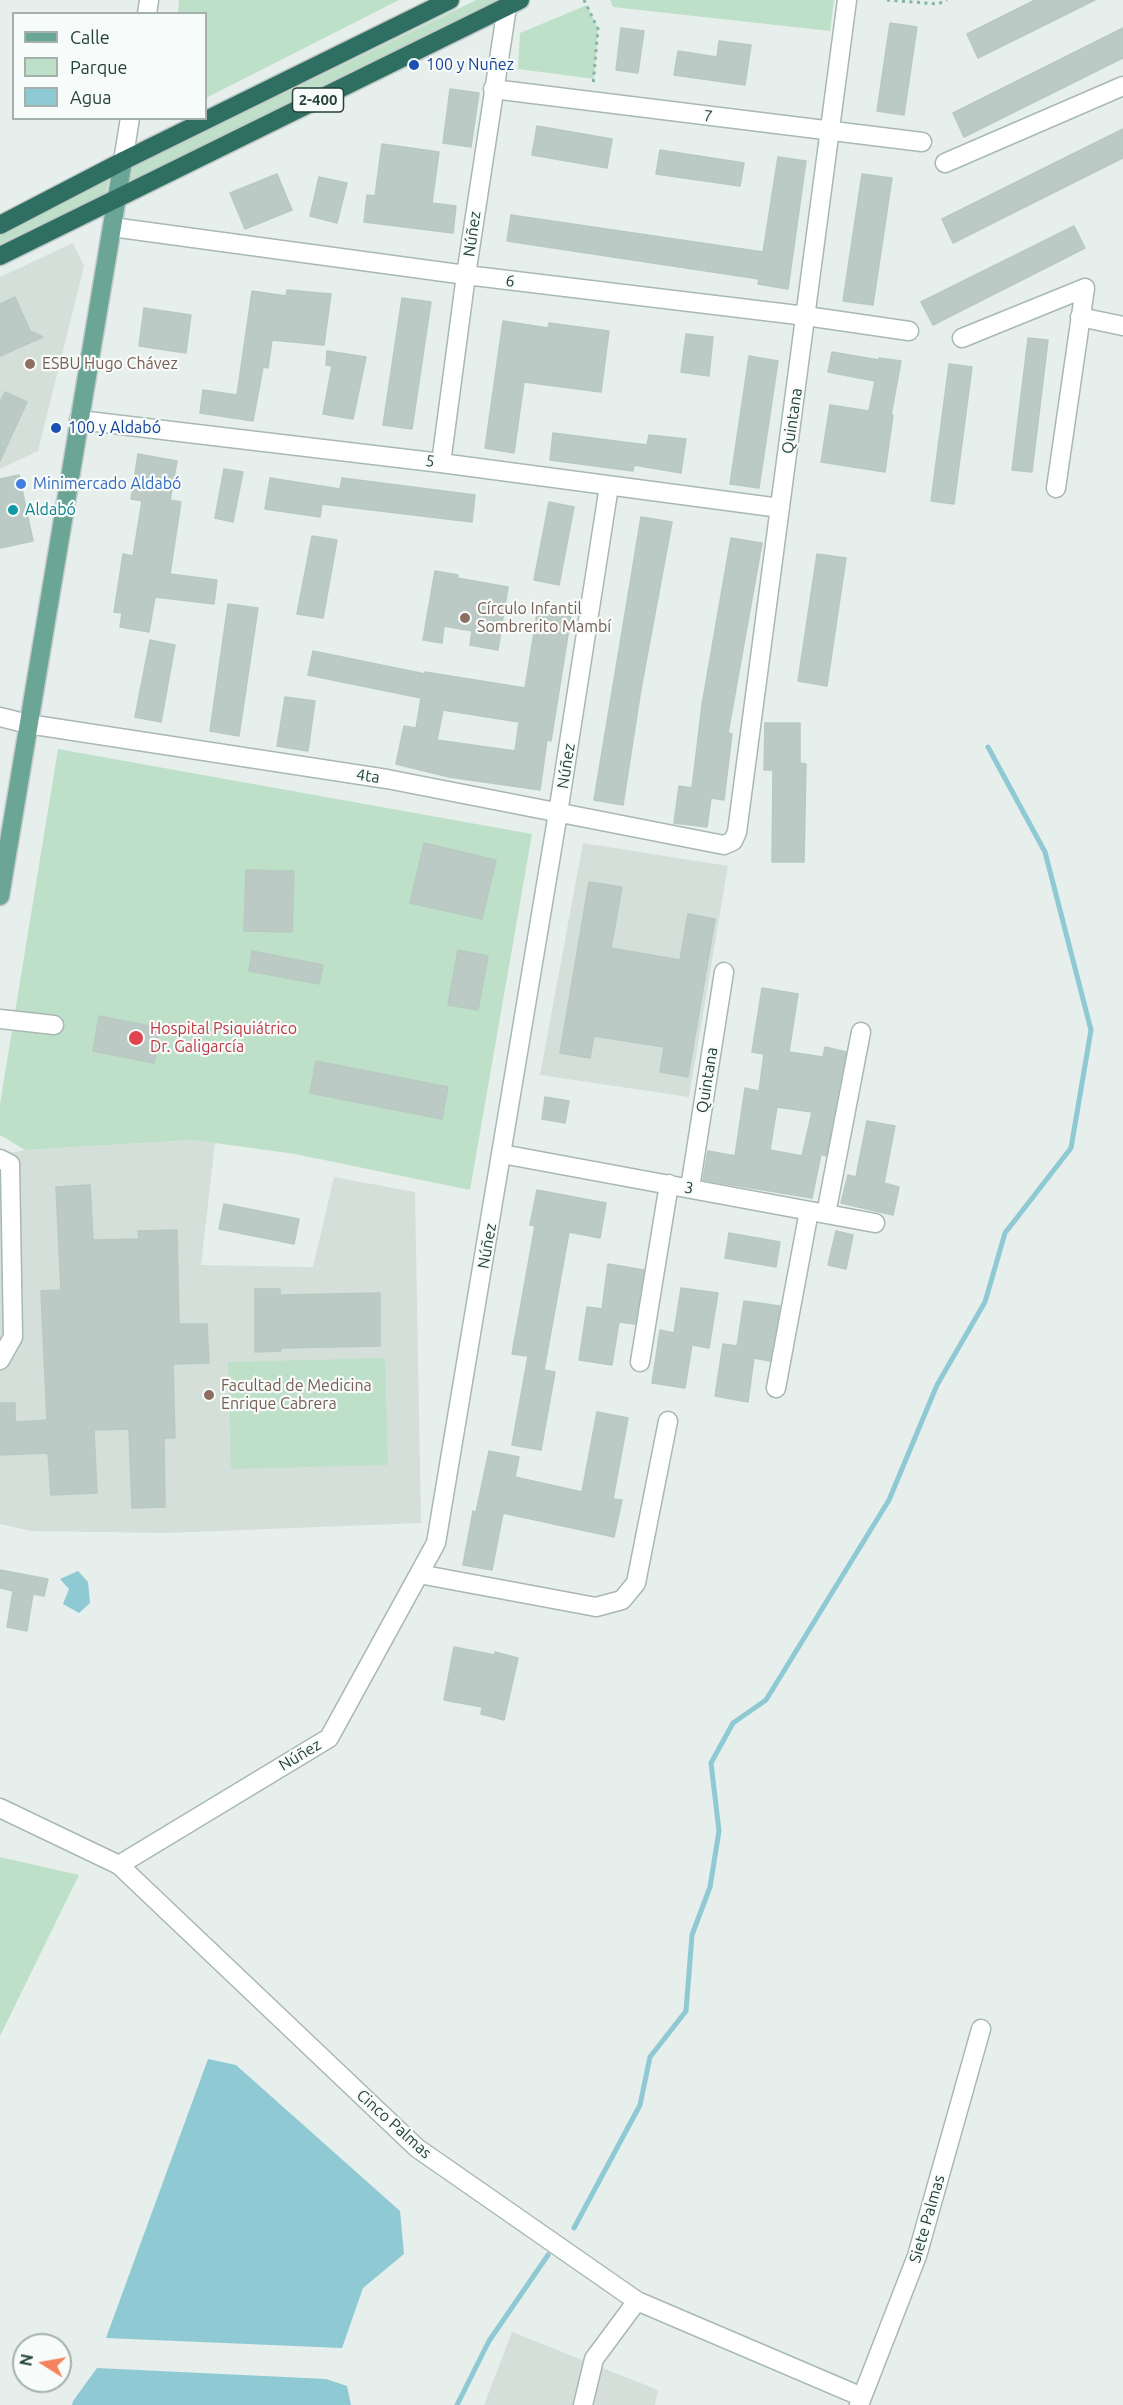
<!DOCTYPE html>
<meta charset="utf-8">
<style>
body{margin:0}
#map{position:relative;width:1123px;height:2405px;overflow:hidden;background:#e6efeb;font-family:Ubuntu,sans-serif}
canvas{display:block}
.legend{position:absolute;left:12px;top:12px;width:195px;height:108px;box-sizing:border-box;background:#f7fbf9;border:2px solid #a3b1ad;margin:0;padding:8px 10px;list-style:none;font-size:18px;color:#24423a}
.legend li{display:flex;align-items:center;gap:12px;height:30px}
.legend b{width:30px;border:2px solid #a3b1ad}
.north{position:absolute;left:12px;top:2333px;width:60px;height:60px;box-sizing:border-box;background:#f7fbf9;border:2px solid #a3b1ad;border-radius:50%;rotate:281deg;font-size:16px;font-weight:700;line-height:24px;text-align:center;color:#24423a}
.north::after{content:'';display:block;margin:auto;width:21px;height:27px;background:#f4845f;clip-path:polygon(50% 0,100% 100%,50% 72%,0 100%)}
</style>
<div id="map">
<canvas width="1123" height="2405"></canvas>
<ul class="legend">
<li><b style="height:8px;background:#6aa596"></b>Calle</li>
<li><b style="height:16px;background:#bfe0c8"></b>Parque</li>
<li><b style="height:16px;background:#8ec9d4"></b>Agua</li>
</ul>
<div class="north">N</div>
</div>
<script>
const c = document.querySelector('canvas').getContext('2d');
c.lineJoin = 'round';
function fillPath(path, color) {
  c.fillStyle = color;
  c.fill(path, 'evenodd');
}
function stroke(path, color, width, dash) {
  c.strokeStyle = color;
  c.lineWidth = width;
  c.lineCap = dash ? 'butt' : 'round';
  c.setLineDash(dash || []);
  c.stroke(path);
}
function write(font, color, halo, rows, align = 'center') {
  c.font = font + ' Ubuntu,sans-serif';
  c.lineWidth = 4.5;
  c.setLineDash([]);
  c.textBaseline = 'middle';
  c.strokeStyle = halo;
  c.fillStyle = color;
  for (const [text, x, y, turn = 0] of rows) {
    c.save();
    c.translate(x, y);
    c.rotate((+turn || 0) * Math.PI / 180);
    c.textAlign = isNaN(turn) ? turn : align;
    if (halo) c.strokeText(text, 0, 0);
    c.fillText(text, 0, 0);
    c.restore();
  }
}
const built = new Path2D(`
 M73,243L84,266L38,451L0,469V277Z
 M583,843L728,866L689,1097L540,1075Z
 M193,1140L215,1143L201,1265L313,1267L334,1177L415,1192L421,1523L167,1533L31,1531L0,1524V1155L25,1150Z
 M512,2332L658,2390L655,2405H484Z`);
const green = new Path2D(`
 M179,0H399L206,98V14L178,13Z
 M476,0H500L130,181L133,167Z
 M610,0H834L830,31L613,7Z
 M587,5L598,29L594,79L518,69L520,33Z
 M109,179L106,193L0,244V232Z
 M58,749L532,834L470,1190L295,1154L193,1140L25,1150L0,1135V1104Z
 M385,1358L388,1465L231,1469L228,1362Z
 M0,1857L79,1875L0,2036Z`);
const water = new Path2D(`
 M78,1571L88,1582L90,1603L79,1613L63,1604L69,1589L60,1579Z
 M208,2059L236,2065L400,2211L404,2254L363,2288L342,2348L106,2338Z
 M97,2368L326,2379L347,2386L351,2405H72L73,2401Z`);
const stream = new Path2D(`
 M574,2228L640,2105L650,2057L686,2011L692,1935L710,1887L719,1831L711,1763L733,1723L766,1700L889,1500L937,1385L985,1302L1005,1233L1071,1148L1091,1030L1045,852L988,747
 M457,2405L489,2341L548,2255`);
const building = new Path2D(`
 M1035,0H1095L978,58L967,34Z
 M890,23L917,27L904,115L877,111Z
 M621,28L644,31L638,73L616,70Z
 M1123,28V58L964,137L953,113Z
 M719,41L751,45L745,85L674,75L678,51L717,57Z
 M450,89L479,93L471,147L443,143Z
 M537,126L612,139L607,168L532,155Z
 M1123,129V158L953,243L942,219Z
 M382,144L439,152L432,203L456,206L453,233L364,222L367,195L375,196Z
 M660,150L744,163L740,186L656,174Z
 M778,157L806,161L788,289L758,284L759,279L507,241L511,215L763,252Z
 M277,174L292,210L245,229L230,193Z
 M862,174L892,178L873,305L843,301Z
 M319,177L347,183L337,223L310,216Z
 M1074,226L1085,248L933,325L921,302Z
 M287,290L331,294L324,345L272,340L268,368L263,367L253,421L200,413L203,390L237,395L252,291L286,296Z
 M15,297L30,331L43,337L0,356V304Z
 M402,298L431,302L412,429L383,425Z
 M144,308L191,315L186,353L139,346Z
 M503,321L548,328L549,323L609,331L601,392L524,382L514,453L485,448Z
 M686,334L713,337L709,376L681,372Z
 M1028,338L1048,340L1032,472L1012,470Z
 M327,351L366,357L353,419L323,414L332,366L326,365Z
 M832,352L879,360V358L901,361L891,415H893L885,472L821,462L830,405L869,411L875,381L828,372Z
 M749,356L778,361L759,488L730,484Z
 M949,364L972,367L954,504L931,501Z
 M5,392L27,402L0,461V402Z
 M553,433L647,445L649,435L686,439L681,473L634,465L633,471L550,460Z
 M138,454L177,461L170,500L181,502L170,574L217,580L214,604L155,597L149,632L120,627L122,613L114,612L123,554L133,556L142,501L131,499Z
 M224,469L243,472L233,522L215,518Z
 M19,475L33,541L0,548V479Z
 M270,478L340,489L342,478L475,495L472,522L322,504L320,517L265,509Z
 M549,502L574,507L559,585L534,580Z
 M641,517L672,522L641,689L623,805L594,800Z
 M312,536L337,540L323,618L297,614Z
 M731,538L762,543L728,733L732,734L724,800L711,798L707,827L674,823L679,786L692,788L702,705Z
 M817,554L846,558L827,686L798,681Z
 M435,571L458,575L457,578L508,587L498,650L470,645L472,631L444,626L442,643L423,640Z
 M228,604L258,608L239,736L210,731Z
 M537,614L571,616L551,741L547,740L540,790L449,777L396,764L404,726L416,728L421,698L308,675L313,651L425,674V672L525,688ZM443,710L519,722L515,751L437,740Z
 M150,640L175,645L161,722L135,717Z
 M285,697L315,701L308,751L277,746Z
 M765,723H800V763L806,764L804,862H772L773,770H764Z
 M424,843L496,860L482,919L410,903Z
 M246,870L294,871L292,932L244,931Z
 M589,882L622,887L611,948L680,960L688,914L715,919L688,1077L660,1072L664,1047L594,1036L590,1058L560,1053Z
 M458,950L488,956L478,1010L448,1005Z
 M252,951L323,965L319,984L249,971Z
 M762,988L798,994L789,1052L823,1057L825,1047L846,1052L826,1156L821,1154L812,1198L703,1180L708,1151L735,1156L745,1088L759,1091L764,1054L752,1052ZM777,1107L812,1112L802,1156L770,1150Z
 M99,1016L160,1028L154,1063L93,1051Z
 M316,1061L448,1087L442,1119L310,1093Z
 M545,1097L569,1101L565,1123L542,1119Z
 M867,1121L895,1126L884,1183L899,1187L893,1215L841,1203L848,1175L856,1177Z
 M90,1185L93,1240L139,1239L138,1231L177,1230L179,1324H207L209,1363L173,1364L175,1438H164L165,1507L132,1508L129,1429L94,1430L97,1493L51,1495L48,1453L0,1455V1403H15V1422L47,1420L41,1291L61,1290L56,1187Z
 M537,1190L606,1203L600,1238L569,1232L544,1370L555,1372L541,1450L512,1445L528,1356L512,1354L535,1226L530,1225Z
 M224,1204L299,1219L294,1244L219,1229Z
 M836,1231L853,1235L846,1269L828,1265Z
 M729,1233L780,1242L776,1267L725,1258Z
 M608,1264L644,1270L635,1324L619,1322L612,1365L579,1360L587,1307L602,1309Z
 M681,1288L718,1293L709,1348L692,1345L685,1388L652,1383L660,1330L674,1333Z
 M255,1289H280V1295L380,1293V1346L281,1348V1351L255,1352Z
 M744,1301L780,1306L770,1361L754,1358L748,1402L715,1396L723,1344L737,1346Z
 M597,1412L628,1418L613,1499L622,1500L614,1537L503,1513L492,1570L463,1565L473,1511L476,1512L489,1451L519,1457L515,1477L582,1492Z
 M0,1570L48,1579L44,1596L33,1594L27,1631L7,1627L13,1591L0,1588Z
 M454,1647L495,1655V1652L518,1658L504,1720L481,1714L482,1707L444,1700Z`);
const path = new Path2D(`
 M584,0L598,29L593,85
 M887,0L938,4L947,0`);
const minor = new Path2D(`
 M147,14L149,0
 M493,89L922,142
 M123,161L130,118
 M945,163L1123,86
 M112,227L466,275L806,316L909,331
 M1080,317L1123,326
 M962,338L1085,288
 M79,420L441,463L780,508
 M441,463L466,275L507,7
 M1056,488L1085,288
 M0,717L28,724L387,779L724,845L733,841L737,832L847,0
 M0,1019L54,1025
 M502,1154L875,1223
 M0,1159L10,1164L13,1337L0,1360
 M690,1188L724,972
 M826,1214L861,1032
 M640,1362L669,1184
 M776,1388L809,1211
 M419,1574L596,1607L622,1600L636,1583L668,1421
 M0,1808L119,1865L417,2148L637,2301L862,2397
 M119,1865L329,1738L436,1543L558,813L609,486
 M583,2405L594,2359L637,2301
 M859,2405L917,2256L981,2029`);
const major = new Path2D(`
 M0,896L123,161`);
const highway = new Path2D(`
 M0,225L123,161L450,0
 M0,256L520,0`);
const markers = [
 [414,65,6,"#1a4fb4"],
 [30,364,6,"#8d6e63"],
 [56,428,6,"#1a4fb4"],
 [21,484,6,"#3f7fe0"],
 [13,510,6,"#0f9aa8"],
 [465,618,6,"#8d6e63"],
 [136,1038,8,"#e0444e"],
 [209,1395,6,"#8d6e63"]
];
const shields = [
 [318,100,51]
];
const shieldNames = [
 ["2-400",318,100]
];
const transitNames = [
 ["100 y Nuñez",426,65],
 ["100 y Aldabó",68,428]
];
const streetNames = [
 ["7",708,116,7],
 ["Núñez",472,234,-82],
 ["6",510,281,7],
 ["Quintana",792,421,-82],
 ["5",430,461,7],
 ["Núñez",566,766,-81],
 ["4ta",368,776,9],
 ["Quintana",707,1080,-81],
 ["3",689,1188,11],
 ["Núñez",487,1246,-80],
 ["Núñez",300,1755,-31],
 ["Cinco Palmas",394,2124,42],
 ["Siete Palmas",927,2219,-74]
];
const educationNames = [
 ["ESBU Hugo Chávez",42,364],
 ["Círculo Infantil",477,609],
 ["Sombrerito Mambí",477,627],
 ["Facultad de Medicina",221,1386],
 ["Enrique Cabrera",221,1404]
];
const shopNames = [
 ["Minimercado Aldabó",33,484]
];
const cultureNames = [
 ["Aldabó",25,510]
];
const healthNames = [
 ["Hospital Psiquiátrico",150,1029],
 ["Dr. Galigarcía",150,1047]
];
fillPath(built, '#d4dfda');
fillPath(green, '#bfe0c8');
fillPath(water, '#8ec9d4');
stroke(stream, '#8ec9d4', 5);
fillPath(building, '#bbcac4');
stroke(building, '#b8c9c2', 1.5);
stroke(minor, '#a8b8b2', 21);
stroke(major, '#c2cac8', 21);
stroke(highway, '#c2cac8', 21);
stroke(path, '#86b3a5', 3, [3, 4.5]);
stroke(minor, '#fff', 18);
stroke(major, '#6aa596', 18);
stroke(highway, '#2f6f62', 18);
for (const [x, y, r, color] of markers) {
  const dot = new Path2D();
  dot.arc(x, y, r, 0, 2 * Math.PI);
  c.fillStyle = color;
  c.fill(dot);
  stroke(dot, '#f7fbf9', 2);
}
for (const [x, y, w] of shields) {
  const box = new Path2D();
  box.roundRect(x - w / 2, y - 12, w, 24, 4.5);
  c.fillStyle = '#f7fbf9';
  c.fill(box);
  stroke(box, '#24423a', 1.5);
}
write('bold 15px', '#24423a', null, shieldNames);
write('16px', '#164399', '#f7fbf9', transitNames, 'left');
write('16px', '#24423a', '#f7fbf9', streetNames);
write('16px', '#785e54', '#f7fbf9', educationNames, 'left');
write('16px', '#366cbe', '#f7fbf9', shopNames, 'left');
write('16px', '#0d838f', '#f7fbf9', cultureNames, 'left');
write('16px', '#be3a42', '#f7fbf9', healthNames, 'left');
</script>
